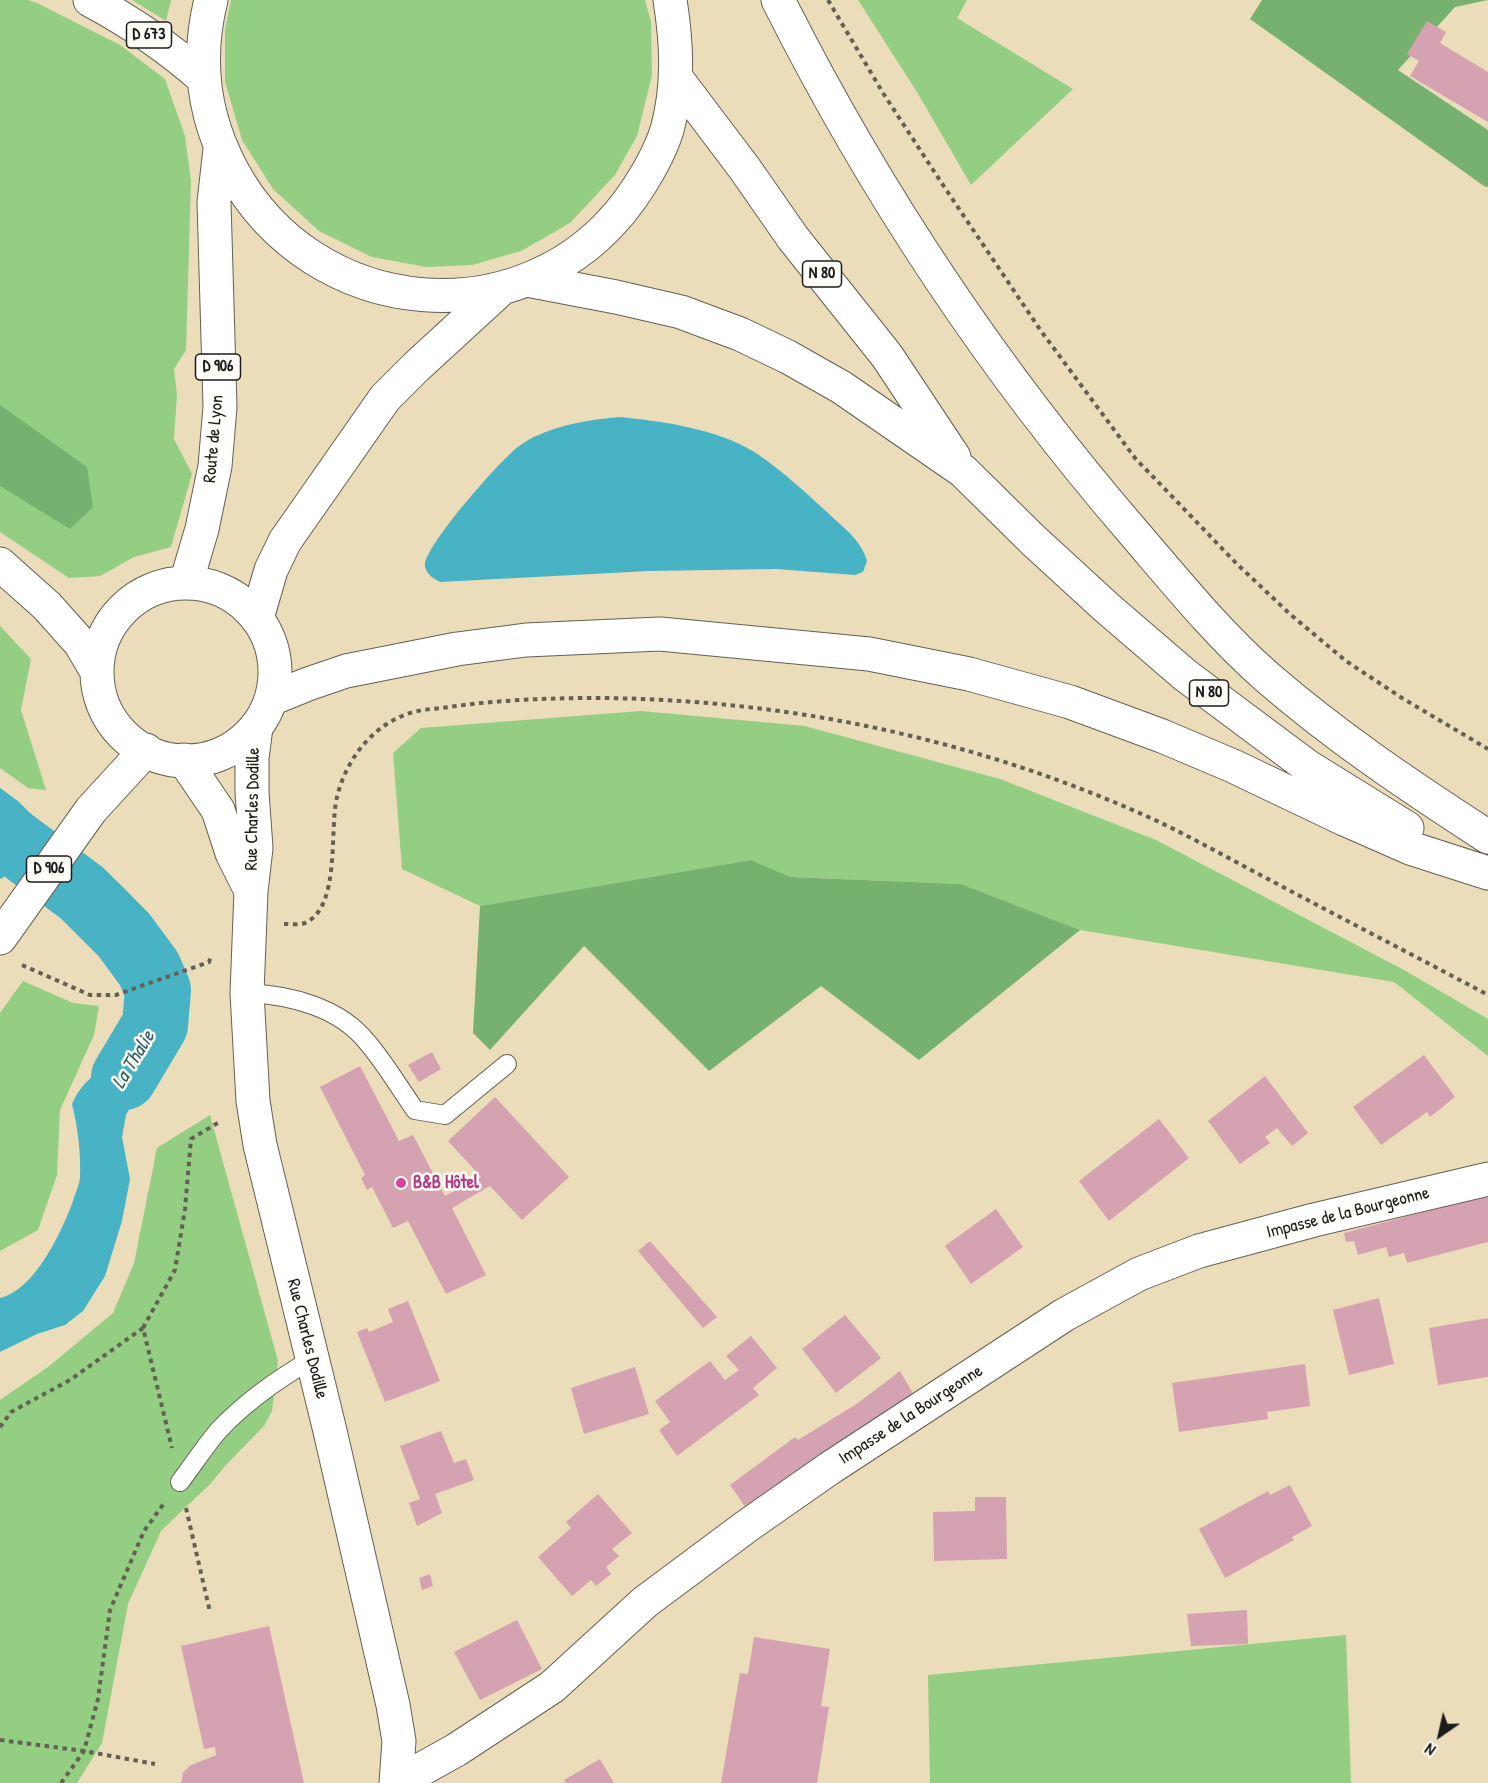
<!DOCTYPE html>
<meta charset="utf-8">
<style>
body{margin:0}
#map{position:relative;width:1488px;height:1783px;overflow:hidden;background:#ebddba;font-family:"Patrick Hand",sans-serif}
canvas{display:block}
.north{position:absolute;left:1410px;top:1705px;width:60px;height:60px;-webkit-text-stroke:4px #fdfcf7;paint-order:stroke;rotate:214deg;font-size:16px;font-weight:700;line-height:24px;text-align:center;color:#1c1c1c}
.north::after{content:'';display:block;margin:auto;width:21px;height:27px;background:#1c1c1c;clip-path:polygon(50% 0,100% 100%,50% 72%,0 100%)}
</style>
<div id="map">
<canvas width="1488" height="1783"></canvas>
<div class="north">N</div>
</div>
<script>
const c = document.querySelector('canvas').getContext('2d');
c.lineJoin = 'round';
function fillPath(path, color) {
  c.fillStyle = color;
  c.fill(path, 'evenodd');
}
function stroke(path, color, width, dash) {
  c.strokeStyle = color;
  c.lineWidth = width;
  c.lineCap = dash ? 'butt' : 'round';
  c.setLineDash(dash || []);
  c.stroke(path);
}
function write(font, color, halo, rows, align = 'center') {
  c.font = font + ' "Patrick Hand",sans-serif';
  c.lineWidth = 5;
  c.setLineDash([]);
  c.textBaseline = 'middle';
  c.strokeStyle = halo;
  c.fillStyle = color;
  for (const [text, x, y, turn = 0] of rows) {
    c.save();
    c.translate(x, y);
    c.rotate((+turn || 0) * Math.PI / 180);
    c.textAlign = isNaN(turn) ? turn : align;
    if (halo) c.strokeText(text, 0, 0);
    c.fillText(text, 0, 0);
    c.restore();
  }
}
const green = new Path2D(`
 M0,0H28L37,3L120,45L165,79L185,136L191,181L186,350L174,369L177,395L174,439L192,474L171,547L134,557L100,576L69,578L0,532Z
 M132,0H171L166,21Z
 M231,0H645L651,22L652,75L637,136L615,175L570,223L521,251L472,265L426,267L372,257L319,231L273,189L242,140L225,82V29Z
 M858,0H967L957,18L1073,89L971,185L917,92Z
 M0,626L31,659L21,710L46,790L28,788L0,768Z
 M641,711L805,726L1000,779L1156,840L1404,970L1488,1019V1056L1394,982L1080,930L961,884L791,877L751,860L480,906L402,869L393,753L421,728Z
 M23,981L73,1003L99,1006L94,1035L60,1110L57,1175L38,1230L0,1251V1013Z
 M210,1115L278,1361L272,1411L264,1426L225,1466L211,1483L161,1531L128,1604L102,1743L77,1783H0V1400L48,1367L113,1313L134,1263L157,1148Z
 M1346,1635L1351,1783H930L928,1675Z`);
const forest = new Path2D(`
 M1262,0H1488L1455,7L1398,70L1488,130V187L1484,186L1250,19Z
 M0,405L87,467L93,507L70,529L0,486Z
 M751,860L791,877L961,884L1080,930L919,1060L821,986L709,1071L584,946L490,1050L473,1033L480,906Z`);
const water = new Path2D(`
 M619,417C662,421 718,429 756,453C781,470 804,491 827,512C842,527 861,539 867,561L863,572L855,575L776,569L649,571L440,582C434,579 426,574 425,566C423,548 495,467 511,453C517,447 526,441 534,437C562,424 588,420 619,417Z
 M0,788L18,801L42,825L2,879L0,878Z
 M92,860C128,889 153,916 175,957L133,980L112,948L58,909L74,888Z
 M184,984L189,1001L180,1030L163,1062L135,1099L126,1115L122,1137L130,1179L122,1221L105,1276L83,1311L65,1325L37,1334L0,1352V1298C35,1290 62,1231 73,1201C75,1194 79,1186 80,1178C81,1154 78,1128 72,1104C82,1082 92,1078 109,1061C124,1046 133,1023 141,1003Z`);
const river = new Path2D(`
 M0,832L82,893L124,935L149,969L158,990L155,1025L124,1077`);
const building = new Path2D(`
 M1427,21L1446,32L1440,43L1488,72V122L1410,76L1419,61L1407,54Z
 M432,1052L441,1069L419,1082L408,1065Z
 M1424,1055L1455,1097L1430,1117L1427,1112L1381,1145L1353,1107Z
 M360,1066L399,1141L413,1135L445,1196L481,1177L448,1141L495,1097L569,1177L522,1220L490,1186L452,1208L486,1275L446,1294L408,1221L393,1228L372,1187L367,1190L361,1178L365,1175L320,1087Z
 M1265,1076L1308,1133L1292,1146L1277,1128L1265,1137L1270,1143L1240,1164L1208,1121Z
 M1159,1119L1189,1158L1109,1221L1079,1181Z
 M1488,1195V1242L1407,1263L1404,1253L1389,1257L1386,1247L1358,1255L1354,1241L1346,1242L1344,1233Z
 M996,1209L1023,1247L971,1284L945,1246Z
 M650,1241L717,1317L703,1328L638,1251Z
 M1379,1298L1394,1364L1349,1375L1333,1310Z
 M408,1301L440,1381L385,1402L357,1332L367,1328L369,1332L393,1322L388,1309Z
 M845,1315L881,1358L836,1393L802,1349Z
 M1488,1318V1377L1438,1385L1429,1328Z
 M751,1336L777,1368L753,1388L759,1395L677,1456L659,1430L670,1422L655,1401L710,1361L725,1380L739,1370L726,1356Z
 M1305,1364L1310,1406L1267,1412L1268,1419L1179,1432L1172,1383Z
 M635,1367L649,1414L584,1434L571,1388Z
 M900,1371L915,1397L812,1460L746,1508L730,1485L795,1437L798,1440L858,1403Z
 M441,1431L454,1463L466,1459L474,1480L435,1494L442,1513L417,1526L409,1503L420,1499L400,1446Z
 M1290,1485L1312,1526L1292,1537L1294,1540L1225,1578L1199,1529L1268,1491L1270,1495Z
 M598,1494L632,1533L612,1549L619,1556L606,1567L611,1574L596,1586L591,1580L572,1596L538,1557L571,1528L566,1522Z
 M975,1497H1006L1007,1559L934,1561L933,1512L975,1511Z
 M430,1574L433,1586L422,1590L419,1578Z
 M1247,1610L1248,1644L1191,1646L1187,1614Z
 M517,1620L542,1669L480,1700L454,1652Z
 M269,1626L304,1783H181L183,1773L189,1766L216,1755L215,1747L204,1749L181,1646Z
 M754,1637L830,1649L821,1706L829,1707L817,1783H721L740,1673L748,1674Z
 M600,1759L614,1783H566L564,1780Z`);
const path = new Path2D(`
 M828,0L883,93L941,182L1041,331L1135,458L1237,564L1291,615L1346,661L1402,698L1488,749
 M284,924C290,924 299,925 305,923C341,907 329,830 337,797C346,760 371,727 407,714C420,709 435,709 449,707C498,700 548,698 597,698C789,699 980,740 1155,820C1193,838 1230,859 1268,879C1341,918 1415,956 1488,995
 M22,965L90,995H116L209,962L211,956
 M143,1328L175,1270L185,1209L191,1139L221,1121
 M0,1427L11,1412L70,1380L143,1328L172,1448
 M186,1508L210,1612
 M0,1740L84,1751L155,1764
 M61,1783L84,1751L98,1699L110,1610L144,1531L165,1502`);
const service = new Path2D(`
 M247,993C290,995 339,1007 367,1042C385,1063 399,1087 415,1110L445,1115L507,1064
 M180,1482C193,1465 205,1446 219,1430C246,1401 278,1379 312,1359`);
const minor = new Path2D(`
 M398,1776L420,1770L456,1750L552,1687L645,1602L747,1526L830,1468L1064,1315L1139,1274L1199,1251L1314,1220L1488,1179`);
const secondary = new Path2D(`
 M256,727L252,758V792L256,848L251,891L247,993L253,1101L260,1145L330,1431L393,1705L399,1741L396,1783
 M184,760L218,810L232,853L251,891`);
const primary = new Path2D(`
 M90,0C131,22 168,47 203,78
 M211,0C196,60 203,116 232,170C313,321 526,341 629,201C644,180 659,155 667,130C679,86 677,44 670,0
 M778,0C874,191 994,371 1134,533C1176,582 1218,634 1267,677C1336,737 1411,787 1488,837
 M677,79L745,169L793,238L887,356L954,457
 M527,280L616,297L681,312L740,334L788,357L841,387L963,471L1033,540L1106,607L1185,675L1307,766L1407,828
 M0,564L47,606L80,643L97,672
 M186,583L202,529L215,466L220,407L214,202L220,149
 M97 672a89 89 0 1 1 178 0a89 89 0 1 1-178 0Z
 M257,618L271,570L285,541L385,398L416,367L502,288
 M271,699L308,684L346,671L457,649L526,640L660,634L869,654L969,674L1070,702L1162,736L1233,766L1344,819L1410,848L1488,873
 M0,938L91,810L146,750`);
const markers = [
 [401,1183,6,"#d1479c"]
];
const shields = [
 [149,35,45],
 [822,274,39],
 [218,367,45],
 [1209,693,39],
 [49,869,45]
];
const shieldNames = [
 ["D 673",149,35],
 ["N 80",822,274],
 ["D 906",218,367],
 ["N 80",1209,693],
 ["D 906",49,869]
];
const streetNames = [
 ["Route de Lyon",214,439,-85],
 ["Rue Charles Dodille",253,809,-89],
 ["Impasse de la Bourgeonne",1348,1213,-14],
 ["Rue Charles Dodille",307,1339,76],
 ["Impasse de la Bourgeonne",911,1415,-33]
];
const hotelNames = [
 ["B&B Hôtel",413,1183]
];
const waterNames = [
 ["La Thalie",134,1060,-59]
];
fillPath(green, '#93ce82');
fillPath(forest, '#76b170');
fillPath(water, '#47b3c4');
stroke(river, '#47b3c4', 66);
fillPath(building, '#d5a2b1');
stroke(service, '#646053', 20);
stroke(minor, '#646053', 35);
stroke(secondary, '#646053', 35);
stroke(primary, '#646053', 35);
stroke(path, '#646053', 4, [4.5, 4.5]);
stroke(service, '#fff', 18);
stroke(minor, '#fff', 33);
stroke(secondary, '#fff', 33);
stroke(primary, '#fff', 33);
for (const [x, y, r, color] of markers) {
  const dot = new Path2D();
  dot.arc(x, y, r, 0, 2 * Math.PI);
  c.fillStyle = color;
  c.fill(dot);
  stroke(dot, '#fdfcf7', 2);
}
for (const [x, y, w] of shields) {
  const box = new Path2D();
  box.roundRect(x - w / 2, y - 13, w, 26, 4.5);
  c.fillStyle = '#fdfcf7';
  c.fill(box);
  stroke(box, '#1c1c1c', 1.5);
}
write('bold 16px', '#1c1c1c', null, shieldNames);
write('18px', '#1c1c1c', '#fdfcf7', streetNames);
write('bold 18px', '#b23c85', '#fdfcf7', hotelNames, 'left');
write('italic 20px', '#2f6068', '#fdfcf7', waterNames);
</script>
